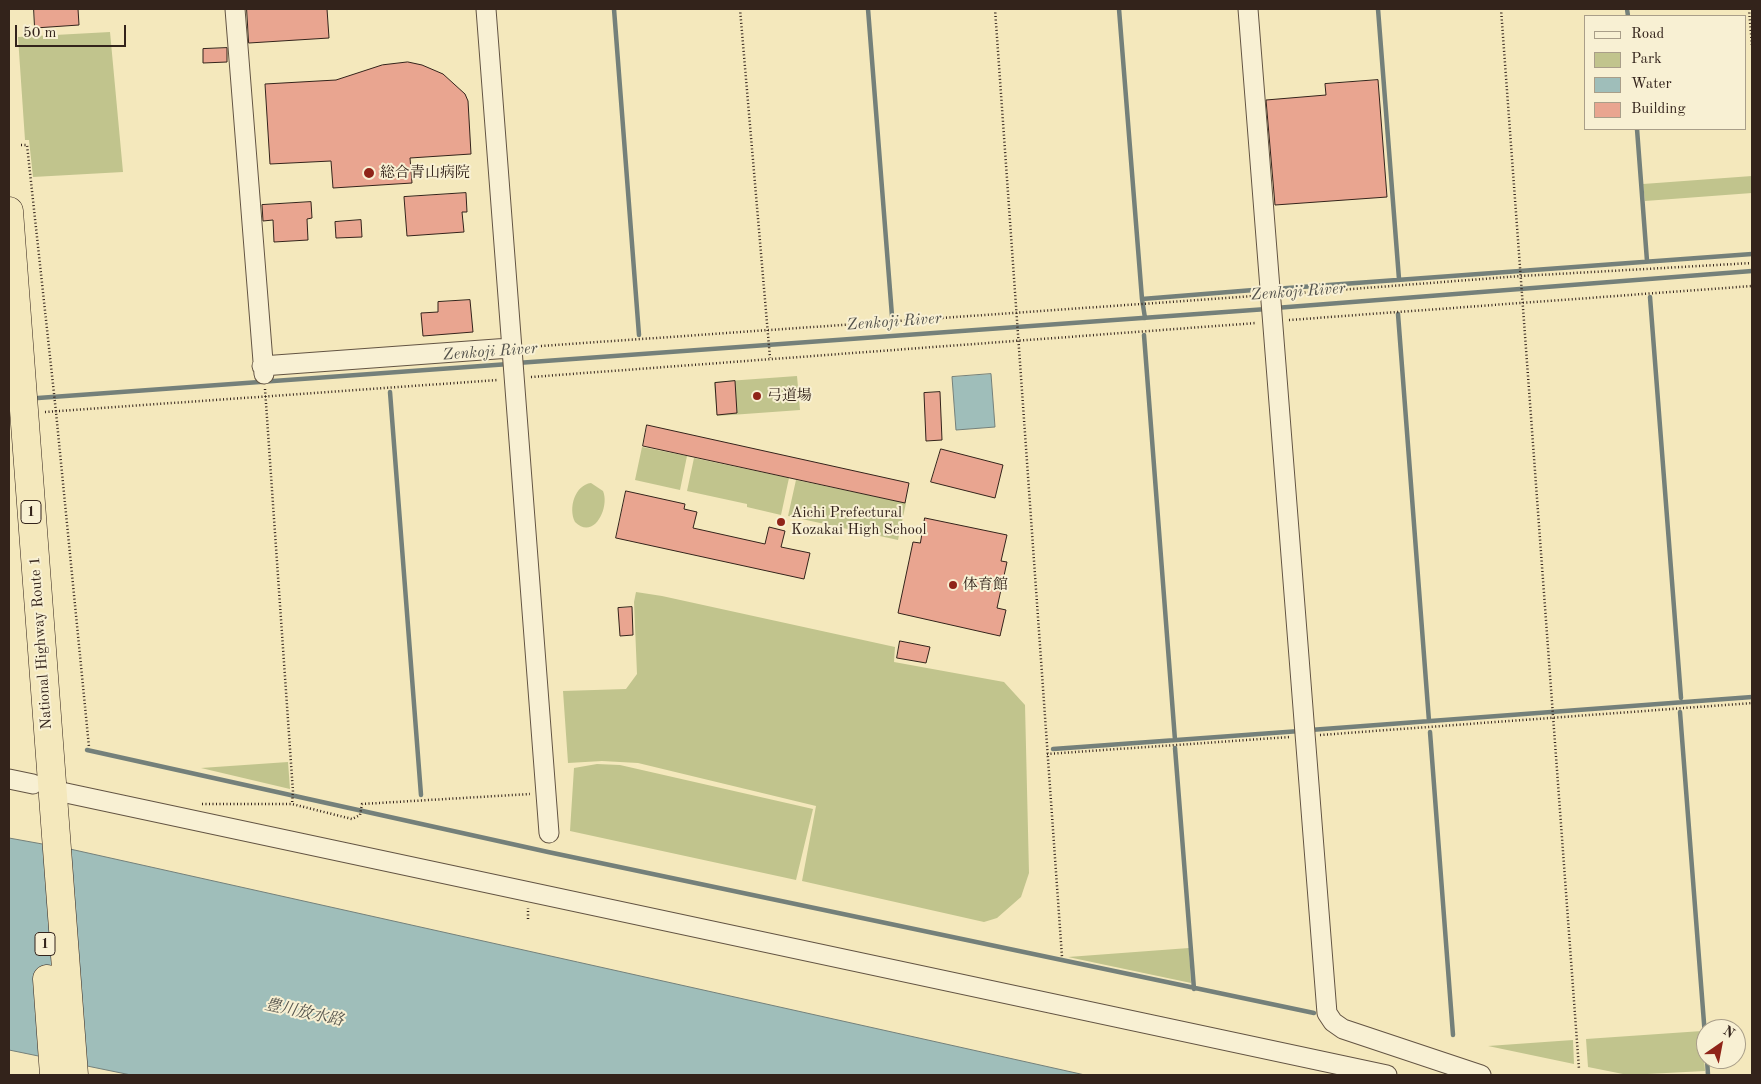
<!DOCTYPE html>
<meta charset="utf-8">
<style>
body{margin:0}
#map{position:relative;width:1761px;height:1084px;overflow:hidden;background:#f4e8bc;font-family:"Old Standard TT",serif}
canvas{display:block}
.frame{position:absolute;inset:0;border:10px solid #33231b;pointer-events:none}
.legend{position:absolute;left:1584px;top:15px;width:162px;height:115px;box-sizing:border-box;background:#f8f0d3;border:1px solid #a99e89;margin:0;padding:6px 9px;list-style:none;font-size:15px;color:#33231b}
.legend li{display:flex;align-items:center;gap:10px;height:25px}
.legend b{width:25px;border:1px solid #a99e89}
.north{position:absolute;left:1696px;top:1019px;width:50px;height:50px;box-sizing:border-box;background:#f8f0d3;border:1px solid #a99e89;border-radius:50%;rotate:33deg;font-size:14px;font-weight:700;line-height:20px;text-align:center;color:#33231b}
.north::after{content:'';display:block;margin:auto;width:18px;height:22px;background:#8f2418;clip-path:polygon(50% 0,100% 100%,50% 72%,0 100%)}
.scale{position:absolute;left:15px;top:25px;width:111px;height:22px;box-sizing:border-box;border:2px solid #33231b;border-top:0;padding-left:6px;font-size:15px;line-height:18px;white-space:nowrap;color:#33231b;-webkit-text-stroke:4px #f8f0d3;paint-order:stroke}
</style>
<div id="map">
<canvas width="1761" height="1084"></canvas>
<div class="frame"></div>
<ul class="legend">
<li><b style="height:6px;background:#f8f0d3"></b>Road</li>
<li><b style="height:14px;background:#c1c48d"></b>Park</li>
<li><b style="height:14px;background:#9fbeba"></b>Water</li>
<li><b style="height:14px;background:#e9a590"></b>Building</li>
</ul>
<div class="north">N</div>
<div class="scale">50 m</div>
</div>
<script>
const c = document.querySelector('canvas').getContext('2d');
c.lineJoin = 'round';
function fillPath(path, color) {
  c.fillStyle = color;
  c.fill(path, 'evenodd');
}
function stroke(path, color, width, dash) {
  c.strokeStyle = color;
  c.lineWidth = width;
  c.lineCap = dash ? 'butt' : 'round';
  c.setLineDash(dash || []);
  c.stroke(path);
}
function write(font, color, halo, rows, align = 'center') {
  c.font = font + ' "Old Standard TT","Noto Serif JP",serif';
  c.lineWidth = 4;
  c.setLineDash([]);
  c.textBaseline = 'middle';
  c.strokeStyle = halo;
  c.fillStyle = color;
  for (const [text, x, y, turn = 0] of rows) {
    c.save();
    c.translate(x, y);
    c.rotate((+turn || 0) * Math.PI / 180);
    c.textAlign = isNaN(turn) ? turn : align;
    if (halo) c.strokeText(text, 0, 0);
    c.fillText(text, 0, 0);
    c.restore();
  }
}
const green = new Path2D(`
 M110,32L123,172L33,177L29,140H25L18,37Z
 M1752,176V193L1645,201L1643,184Z
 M797,376L800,410L717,416L714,382Z
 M642,447L687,456L680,490L635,480Z
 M694,458L789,478L781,515L747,507V504L687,491Z
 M796,480L906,503L898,540L788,516Z
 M591,483L603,491C610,507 594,541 575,522C568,508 575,485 591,483Z
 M636,592L662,596L895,647L894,662L1004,682L1025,705L1029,873L1021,897L997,918L984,922L802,881L816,806L638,763L602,761L568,763L563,691L626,689L637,674L634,602Z
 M288,762L290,789L201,768Z
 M597,764L620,765L813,809L796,880L570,831L574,768Z
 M1189,948L1191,983L1068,957Z
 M1702,1031L1705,1071L1628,1075L1588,1067L1586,1039Z
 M1573,1040L1574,1064L1488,1046Z`);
const water = new Path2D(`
 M991,374L995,427L956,430L952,377Z
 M9,838L70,849L1085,1075H131L9,1050Z`);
const stream = new Path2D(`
 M614,9L639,335
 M868,9L892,316
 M1119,9L1142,299
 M1378,9L1399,279
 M1627,9L1628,16
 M1637,129L1647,261
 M1274,289L1752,254
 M1650,297L1681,698
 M1275,308L1752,271
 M1398,314L1429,721
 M1145,318L1142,299L1266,289
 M1144,335L1175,740
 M517,363L1267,309
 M390,392L421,795
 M38,398L509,364
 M1680,712L1706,1049
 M1310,730L1752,697
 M1430,732L1453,1035
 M1175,748L1194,989
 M1053,749L1300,731
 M87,750L548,852L1314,1013
 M1707,1059L1708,1075`);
const building = new Path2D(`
 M34,9H78L79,25L35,28Z
 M247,9H327L329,38L249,43Z
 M227,48V62L203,63V49Z
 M408,62L422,65L443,74L465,94L468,101L471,154L410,158L412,183L333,188L331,161L270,164L265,84L336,80L382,65Z
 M1378,80L1387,197L1275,205L1266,100L1326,95L1325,84Z
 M466,193L467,212H462L464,232L407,236L404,197Z
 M311,202L312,218L307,219L308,240L274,242L273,220L263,221L262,205Z
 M361,220L362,237L336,238L335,222Z
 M470,300L473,332L423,336L421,313L438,312V302Z
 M735,381L737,413L717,415L715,383Z
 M940,392L942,440L926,441L924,393Z
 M647,425L909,483L905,503L643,446Z
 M941,449L1003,465L995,498L931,482Z
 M626,491L685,504L684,509L697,512L693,528L765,544L769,527L785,531L781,547L810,553L804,579L616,538Z
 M925,518L1007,535L1001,561L1007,562L997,608L1006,610L1000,636L898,613L913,542L920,543Z
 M632,607L633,635L620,636L618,608Z
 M900,641L930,647L926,663L897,658Z`);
const path = new Path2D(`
 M740,9L770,358
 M995,9L1062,957
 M1501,9L1579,1069
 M1749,9L1752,46
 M21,145H27L56,412L89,747
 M1287,294L1521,276L1752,263
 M1289,320L1752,286
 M527,347L1255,296
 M531,377L1256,323
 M265,389L293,792L292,804
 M45,412L498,380
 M1320,735L1752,703
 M1047,754L1290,737
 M202,804H292L352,819L360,815L362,804L530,794
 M528,919V908`);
const minor = new Path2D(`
 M235,9L264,374
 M486,9L549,833
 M1248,9L1327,1013L1333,1022L1343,1029L1481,1075
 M262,366L510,348
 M9,779L33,784
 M52,790L1387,1075`);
const highway = new Path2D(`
 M9,211L74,1075
 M47,979L54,1075`);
const markers = [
 [369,173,6,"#8f2418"],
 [757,396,5,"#8f2418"],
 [781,522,5,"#8f2418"],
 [953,585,5,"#8f2418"]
];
const shields = [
 [31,512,20],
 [45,944,20]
];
const shieldNames = [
 ["1",31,512],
 ["1",45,944]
];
const poiNames = [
 ["総合青山病院",380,173],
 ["弓道場",767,396],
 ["Aichi Prefectural",791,513],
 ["Kozakai High School",791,530],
 ["体育館",963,585]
];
const streetNames = [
 ["National Highway Route 1",41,643,-94]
];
const waterNames = [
 ["Zenkoji River",1298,292,-4],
 ["Zenkoji River",894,322,-4],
 ["Zenkoji River",490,352,-4],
 ["豊川放水路",304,1013,12]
];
fillPath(green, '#c1c48d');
fillPath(water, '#9fbeba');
stroke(water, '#74807a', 1);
stroke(stream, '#74807a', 4.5);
fillPath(building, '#e9a590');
stroke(building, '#33231b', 1);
stroke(minor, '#635443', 21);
stroke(highway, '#33231b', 29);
stroke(path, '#33231b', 2.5, [1, 2.5]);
stroke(minor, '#f8f0d3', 19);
stroke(highway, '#f4e8bc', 28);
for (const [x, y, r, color] of markers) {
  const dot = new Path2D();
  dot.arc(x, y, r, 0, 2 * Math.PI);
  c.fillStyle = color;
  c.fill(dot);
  stroke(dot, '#f8f0d3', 2);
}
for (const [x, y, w] of shields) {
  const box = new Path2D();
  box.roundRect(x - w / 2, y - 11.5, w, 23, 4);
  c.fillStyle = '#f8f0d3';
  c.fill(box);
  stroke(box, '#33231b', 1);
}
write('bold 14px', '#33231b', null, shieldNames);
write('15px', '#33231b', '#f8f0d3', poiNames, 'left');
write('15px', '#33231b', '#f8f0d3', streetNames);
write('italic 16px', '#53524b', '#f8f0d3', waterNames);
</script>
